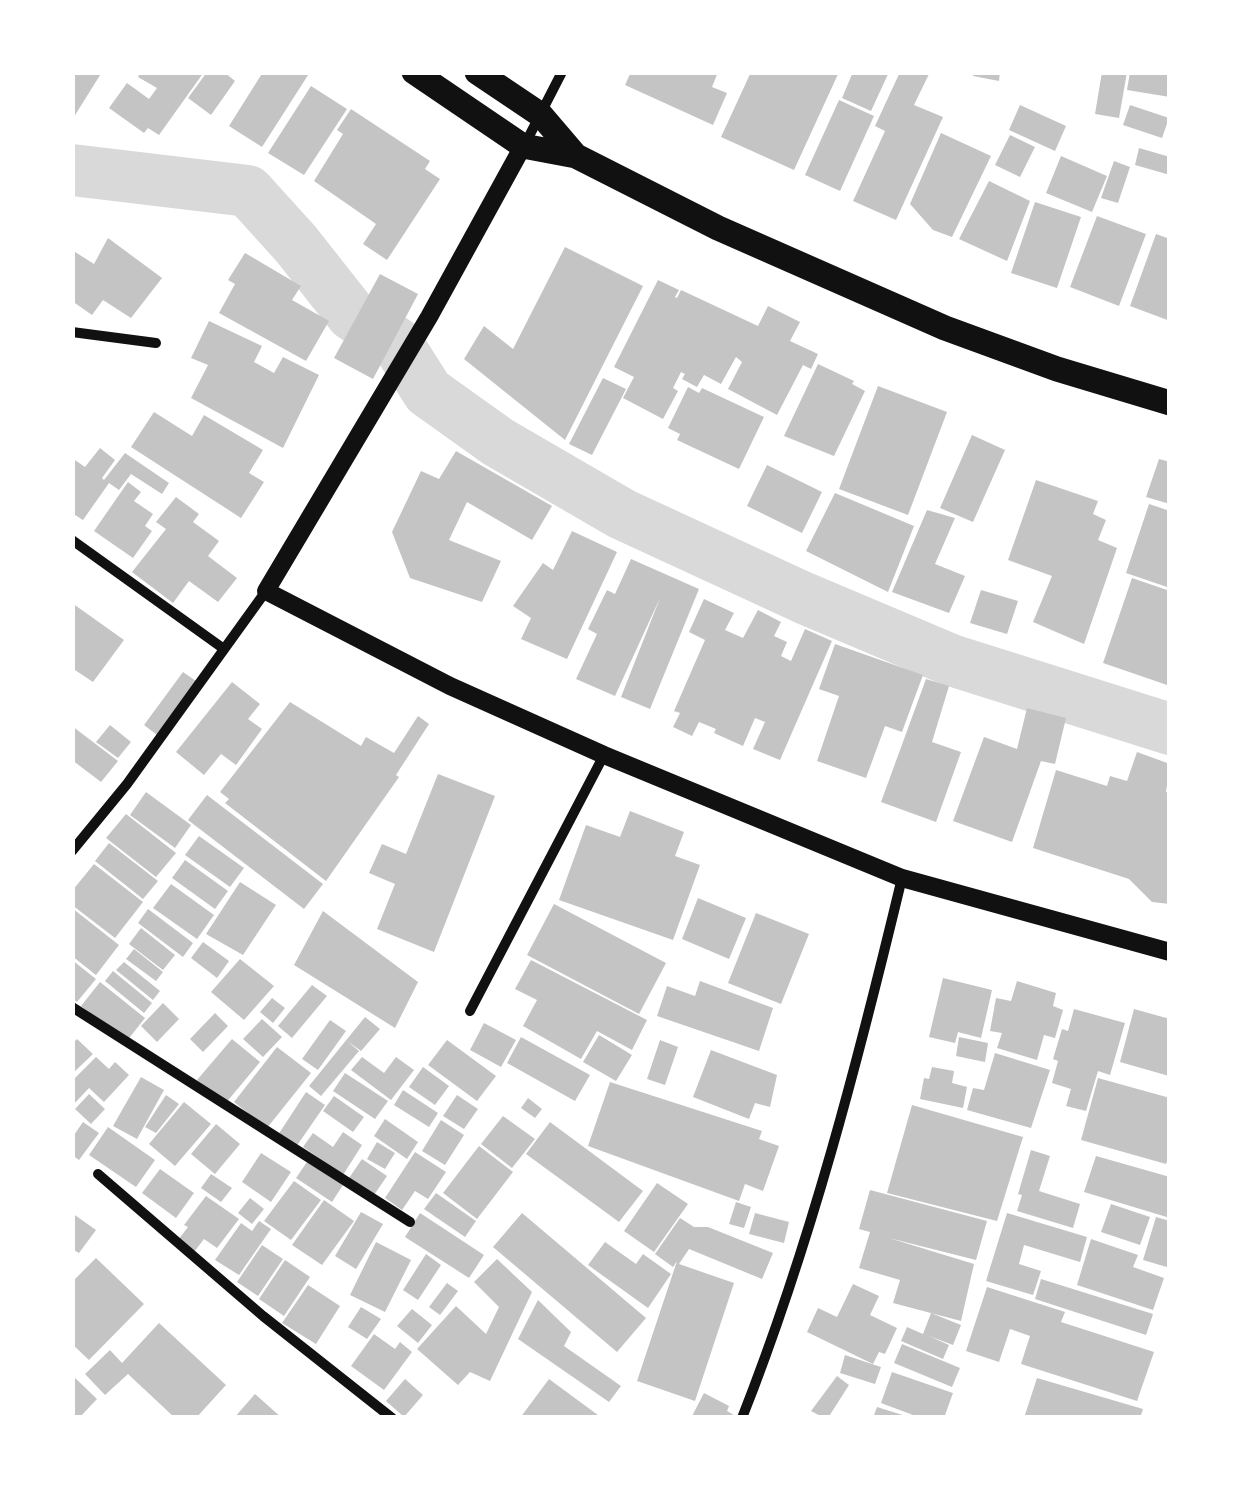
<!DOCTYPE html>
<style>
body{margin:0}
#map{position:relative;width:1242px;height:1490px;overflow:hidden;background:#fff;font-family:"Golos Text",sans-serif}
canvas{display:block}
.frame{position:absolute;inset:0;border:75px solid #fff;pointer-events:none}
</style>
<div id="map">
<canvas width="1242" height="1490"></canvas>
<div class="frame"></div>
</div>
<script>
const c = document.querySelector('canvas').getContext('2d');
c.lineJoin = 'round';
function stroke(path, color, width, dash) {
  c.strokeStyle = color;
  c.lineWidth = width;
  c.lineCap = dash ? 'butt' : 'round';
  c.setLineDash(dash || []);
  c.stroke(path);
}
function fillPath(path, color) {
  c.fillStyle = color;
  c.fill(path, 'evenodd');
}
const river = new Path2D(`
 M72,170L248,191L296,244L352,315L397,343L428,392L498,442L622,514L804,598L951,660L1170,729`);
const building = new Path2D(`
 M72,72H102L72,120Z
 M141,72H204L159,135L148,128L144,133L109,108L127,83L149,99L157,88L138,77Z
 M207,72H224L235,81L211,115L188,98Z
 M263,72H310L262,147L229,126Z
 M631,72H718L712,87L727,93L713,125L625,85Z
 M751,72H839L794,170L721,137Z
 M853,72H889L871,111L842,98Z
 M900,72H930L914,105L943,117L896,220L853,201L885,131L875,126Z
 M974,72H1000L999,81L973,76Z
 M1102,72H1127L1119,118L1095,114Z
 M1130,72H1170V97L1127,90Z
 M311,86L347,109L304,175L268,153Z
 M839,100L874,116L840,191L805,175Z
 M1020,105L1066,126L1055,151L1009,130Z
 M1130,105L1169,118L1162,138L1123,125Z
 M351,109L430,161L425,169L440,179L387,260L363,244L376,224L314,181L343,134L337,130Z
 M941,133L991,156L952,237L933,230L910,204Z
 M1010,135L1035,147L1020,177L995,165Z
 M1139,148L1170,157V175L1135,165Z
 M1061,156L1107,176L1092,212L1046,193Z
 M1114,161L1130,167L1118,203L1101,198Z
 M989,181L1030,201L1007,261L959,239Z
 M1035,202L1081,217L1057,288L1011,273Z
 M1097,216L1146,234L1119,306L1070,287Z
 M1156,234L1170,239V321L1130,306Z
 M108,238L162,278L131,318L103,300L92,315L72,301V250L94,264Z
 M565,247L643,286L565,440L464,359L484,326L513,349Z
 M245,253L301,286L292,300L329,321L306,361L219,313L235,284L228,280Z
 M380,274L418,294L373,379L334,358Z
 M658,280L679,290L675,297L677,298L681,290L758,326L768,306L800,322L790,341L818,354L811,369L803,365L777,415L728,389L742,362L736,357L721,384L704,375L697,387L682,379L685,374L681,372L673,388L678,391L663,419L623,398L634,377L614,367Z
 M209,321L262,346L254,362L274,373L283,357L319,375L283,448L191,398L208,365L191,358Z
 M818,364L854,381L852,384L865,391L834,456L784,436Z
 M603,378L626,389L592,455L569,444Z
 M878,386L947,412L908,515L839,489Z
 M688,387L699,393L702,388L764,417L739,469L677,440L680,434L668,428Z
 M154,412L192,436L204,415L263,450L249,473L264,482L241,518L131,447Z
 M972,435L1005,450L973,522L940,508Z
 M100,448L115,460L102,478L104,480L125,453L169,483L162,494L131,474L119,490L109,483L83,520L72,513V458L85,467Z
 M456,451L552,506L532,540L467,502L449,540L501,561L482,602L410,578L392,532L421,471L439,479Z
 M1159,459L1170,462V504L1146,497Z
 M767,465L822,492L802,533L747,506Z
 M1036,480L1098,501L1093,514L1106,520L1098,540L1117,548L1084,644L1033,622L1052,576L1008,560Z
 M128,482L141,492L134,501L153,514L145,526L152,531L133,558L94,531Z
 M835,493L914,526L888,592L806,551Z
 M176,497L199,514L193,522L219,541L208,556L237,578L218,602L189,581L173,603L132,572L166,529L156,522Z
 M1149,504L1170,511V588L1126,573Z
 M927,510L955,518L935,564L965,576L949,613L892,592Z
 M572,531L617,552L567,659L521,639L531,618L513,606L543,563L553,570Z
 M631,559L699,589L650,709L621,697L660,598L615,696L576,679L597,634L588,629L607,590L615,594Z
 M1132,578L1170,591V686L1103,663Z
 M981,590L1018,601L1007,634L970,623Z
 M704,599L734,613L725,630L743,638L758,610L781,622L774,636L787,642L781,656L791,661L805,629L832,641L780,760L753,749L765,722L755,718L743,746L714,733L716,729L699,722L692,736L673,727L680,713L674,711L705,640L689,632Z
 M72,603L124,640L93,682L72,668Z
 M835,644L923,675L902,732L885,726L866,778L817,761L839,696L819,689Z
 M183,672L196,681L157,735L144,725Z
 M926,679L949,686L932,742L961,752L936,822L881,802Z
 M232,682L260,704L248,719L262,729L236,765L221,754L204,775L176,752Z
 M290,702L361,746L366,737L394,753L418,716L429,724L396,775L399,777L326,881L225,803L229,799L220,792Z
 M1027,708L1066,718L1055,764L1041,761L1012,842L953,821L984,737L1017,749Z
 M110,725L131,742L118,758L96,742Z
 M72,726L118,761L101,782L72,760Z
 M1137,752L1170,764L1166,792L1170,793V904L1152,902L1129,879L1033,848L1056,770L1107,786L1110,776L1127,781Z
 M438,774L495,796L434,952L377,929L395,884L369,873L382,844L406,854Z
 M146,792L191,825L175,848L130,815Z
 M207,795L323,884L304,909L188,820Z
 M630,811L684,832L675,856L700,865L673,940L559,900L586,825L620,837Z
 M126,814L176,853L156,877L106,838Z
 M199,836L244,868L230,887L185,855Z
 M109,843L158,881L143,899L95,861Z
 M185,860L228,891L215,909L172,878Z
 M94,864L143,902L115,938L72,905V891Z
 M240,882L276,905L243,955L206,934Z
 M171,884L214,915L197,939L153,908Z
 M698,898L746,918L729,959L682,939Z
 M554,904L666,963L639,1014L527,955Z
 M72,908L119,945L96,975L72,956Z
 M148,909L193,943L183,957L138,923Z
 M323,911L418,982L395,1028L294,965Z
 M756,913L809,934L781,1004L728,983Z
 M141,928L175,955L163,970L129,944Z
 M203,942L229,961L217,978L191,958Z
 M134,949L163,972L156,981L126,959Z
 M240,959L274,986L244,1020L211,992Z
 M72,960L96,979L77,1002L72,998Z
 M531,960L647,1020L632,1050L597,1031L581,1059L523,1026L537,1000L515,989Z
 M124,962L160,991L153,1000L116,970Z
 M113,971L152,1003L144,1013L105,981Z
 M943,978L992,990L981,1038L958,1032L955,1043L929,1037Z
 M700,981L773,1008L759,1051L657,1016L667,986L695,996Z
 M1017,981L1056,993L1053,1006L1063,1010L1055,1038L1044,1035L1037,1060L997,1048L1002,1033L990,1031L996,998L1011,1001Z
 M100,982L145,1018L126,1042L81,1006Z
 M312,985L327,996L292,1038L278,1026Z
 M272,998L285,1008L273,1023L260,1012Z
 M163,1003L179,1019L157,1042L141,1026Z
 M1074,1009L1125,1023L1110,1075L1098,1071L1086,1111L1066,1106L1071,1089L1052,1083L1058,1061L1053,1059L1062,1029L1068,1031Z
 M1134,1009L1170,1019L1169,1076L1120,1062Z
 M215,1013L228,1026L203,1052L190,1039Z
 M365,1017L380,1029L361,1051L347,1041L359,1051L321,1096L309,1086Z
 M262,1019L282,1037L263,1057L243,1039Z
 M330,1020L346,1031L318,1070L302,1059Z
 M484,1023L516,1040L501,1067L470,1050Z
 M599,1035L632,1055L616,1081L583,1062Z
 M521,1037L590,1075L575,1101L507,1063Z
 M959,1037L988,1043L985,1062L956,1056Z
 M77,1039L93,1054L72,1074V1044Z
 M232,1039L260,1062L225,1104L197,1080Z
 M447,1040L496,1076L477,1101L428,1065Z
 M660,1040L678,1047L665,1085L647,1079Z
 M277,1047L311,1073L267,1128L234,1102Z
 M711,1050L777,1075L770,1107L755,1103L749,1119L693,1097Z
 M995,1053L1050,1070L1031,1128L967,1110L973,1088L984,1090Z
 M96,1057L109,1069L115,1062L129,1075L104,1102L89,1088L72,1106V1081Z
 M362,1057L384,1073L396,1057L414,1070L391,1100L351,1070Z
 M423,1067L449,1086L435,1105L409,1087Z
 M932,1067L954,1071L952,1083L967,1087L963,1108L920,1099L924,1078L929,1079Z
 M345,1073L388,1101L375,1119L333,1091Z
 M141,1077L164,1090L137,1139L113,1126Z
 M1098,1078L1170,1098V1154L1166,1164L1081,1140Z
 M610,1082L762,1131L759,1139L779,1146L763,1191L745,1184L739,1201L588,1146Z
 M403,1090L438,1113L429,1127L394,1105Z
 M306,1092L325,1105L296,1147L278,1135Z
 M89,1094L105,1109L91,1124L75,1109Z
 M166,1095L179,1104L156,1133L145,1127Z
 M457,1095L478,1109L464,1129L443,1116Z
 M334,1096L364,1117L353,1132L323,1111Z
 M528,1098L542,1109L535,1118L521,1108Z
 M184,1102L211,1124L175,1166L149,1144Z
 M912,1105L1023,1137L997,1221L887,1193Z
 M503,1116L535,1139L512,1168L481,1144Z
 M385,1119L418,1142L407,1159L374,1136Z
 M441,1120L464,1135L445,1165L422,1151Z
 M83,1122L99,1133L79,1160L72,1155V1138Z
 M550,1122L643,1191L619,1222L526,1154Z
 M216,1124L240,1144L215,1174L191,1154Z
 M108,1127L155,1160L136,1187L89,1155Z
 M343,1132L362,1145L343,1175L303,1147L313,1133L333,1147Z
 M377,1142L395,1153L385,1169L367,1159Z
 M479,1146L513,1172L477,1219L443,1193Z
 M1031,1150L1050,1156L1039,1191L1080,1204L1073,1228L1017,1211L1022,1195L1018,1194Z
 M415,1152L446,1172L428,1199L415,1191L402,1210L385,1198Z
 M261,1153L291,1172L271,1202L242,1182Z
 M1096,1156L1170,1177V1218L1084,1192Z
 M362,1159L387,1176L374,1195L349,1178Z
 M307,1162L343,1185L332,1202L296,1178Z
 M160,1169L194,1193L176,1218L142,1193Z
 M211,1174L232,1188L221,1202L201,1188Z
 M294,1181L321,1200L291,1240L264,1221Z
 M657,1183L688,1204L654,1252L624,1231Z
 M870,1190L987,1221L976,1260L889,1238L974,1264L961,1321L893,1303L900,1280L859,1268L870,1232L859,1229Z
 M436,1193L476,1221L465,1237L424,1209Z
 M206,1196L239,1219L217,1248L204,1239L194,1252L178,1240L188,1227L184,1225Z
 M250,1198L264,1209L252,1224L238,1213Z
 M324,1200L354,1221L322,1265L292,1245Z
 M736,1202L751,1207L744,1228L729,1224Z
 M1111,1204L1150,1217L1140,1245L1101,1232Z
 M361,1212L383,1224L356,1269L335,1256Z
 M72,1213L96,1230L79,1253L72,1249Z
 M420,1213L484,1255L469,1278L405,1237Z
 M522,1213L646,1318L617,1352L493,1247Z
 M755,1213L789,1222L784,1243L749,1234Z
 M1007,1213L1087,1237L1080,1262L1024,1245L1019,1264L1041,1271L1033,1295L986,1281Z
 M1156,1217L1170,1221V1268L1143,1260Z
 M680,1218L694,1227H708L773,1253L762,1279L689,1249L679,1264L734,1283L695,1401L637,1381L677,1261L673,1267L655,1254Z
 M259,1221L271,1229L239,1275L215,1260L241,1223L252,1231Z
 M1091,1239L1138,1255L1133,1267L1164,1278L1153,1310L1077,1285Z
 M376,1242L411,1260L385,1312L350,1295Z
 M605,1242L636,1264L643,1254L671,1274L648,1308L588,1265Z
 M262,1245L283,1259L258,1296L237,1282Z
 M426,1254L441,1265L418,1300L403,1290Z
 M96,1258L144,1304L89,1360L72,1344V1282Z
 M497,1259L532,1292L490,1381L470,1372L458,1385L417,1349L456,1306L486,1334L499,1307L474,1282Z
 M285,1260L310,1277L284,1316L259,1299Z
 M1041,1279L1153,1314L1146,1335L1035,1299Z
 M447,1283L458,1291L440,1315L429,1307Z
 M853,1284L879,1296L870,1315L897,1328L885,1354L879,1352L873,1364L807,1332L818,1308L837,1317Z
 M308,1285L340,1306L316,1344L282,1323Z
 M987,1287L1065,1312L1061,1322L1154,1352L1137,1401L1021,1364L1030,1336L1010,1329L999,1362L966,1351Z
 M538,1300L571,1332L564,1346L621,1386L609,1402L518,1339Z
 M361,1307L381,1319L367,1339L348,1327Z
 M412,1309L432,1325L418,1343L397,1326Z
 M931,1313L961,1325L953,1345L929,1336L949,1345L943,1359L901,1341L907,1327L923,1334Z
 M159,1323L226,1385L196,1418H175L128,1374L105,1395L85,1374L110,1350L122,1363Z
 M374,1334L395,1349L400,1342L412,1352L384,1390L351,1366Z
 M902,1344L960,1368L952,1387L894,1363Z
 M845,1355L881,1367L875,1384L840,1373Z
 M892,1372L953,1393L944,1418H921L881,1403Z
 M72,1375L97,1399L79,1418H72Z
 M837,1376L849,1385L828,1418H824L811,1411Z
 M1037,1378L1143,1409L1140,1418H1024Z
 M405,1379L423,1395L404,1417L386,1401Z
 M549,1379L602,1418H520Z
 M704,1393L729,1406L727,1411L739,1418H691Z
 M255,1394L282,1418H234Z
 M877,1407L909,1417V1418H873Z`);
const minor = new Path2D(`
 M524,146L562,72
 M72,332L156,343
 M72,540L224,649
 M72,851L127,784L266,591
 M72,1007L410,1222
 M470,1011L604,755
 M98,1174L263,1316L392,1418
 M742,1418C811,1243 858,1061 902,878`);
const tertiary = new Path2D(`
 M523,146L429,317L266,591L450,686L604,755L902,878L1170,952`);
const primary = new Path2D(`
 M414,72L523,146L576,156L718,228L945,328L1057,369L1170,403
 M477,72L541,115L576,156`);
stroke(river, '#d9d9d9', 52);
fillPath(building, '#c4c4c4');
stroke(minor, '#111', 10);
stroke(tertiary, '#111', 18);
stroke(primary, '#111', 25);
</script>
